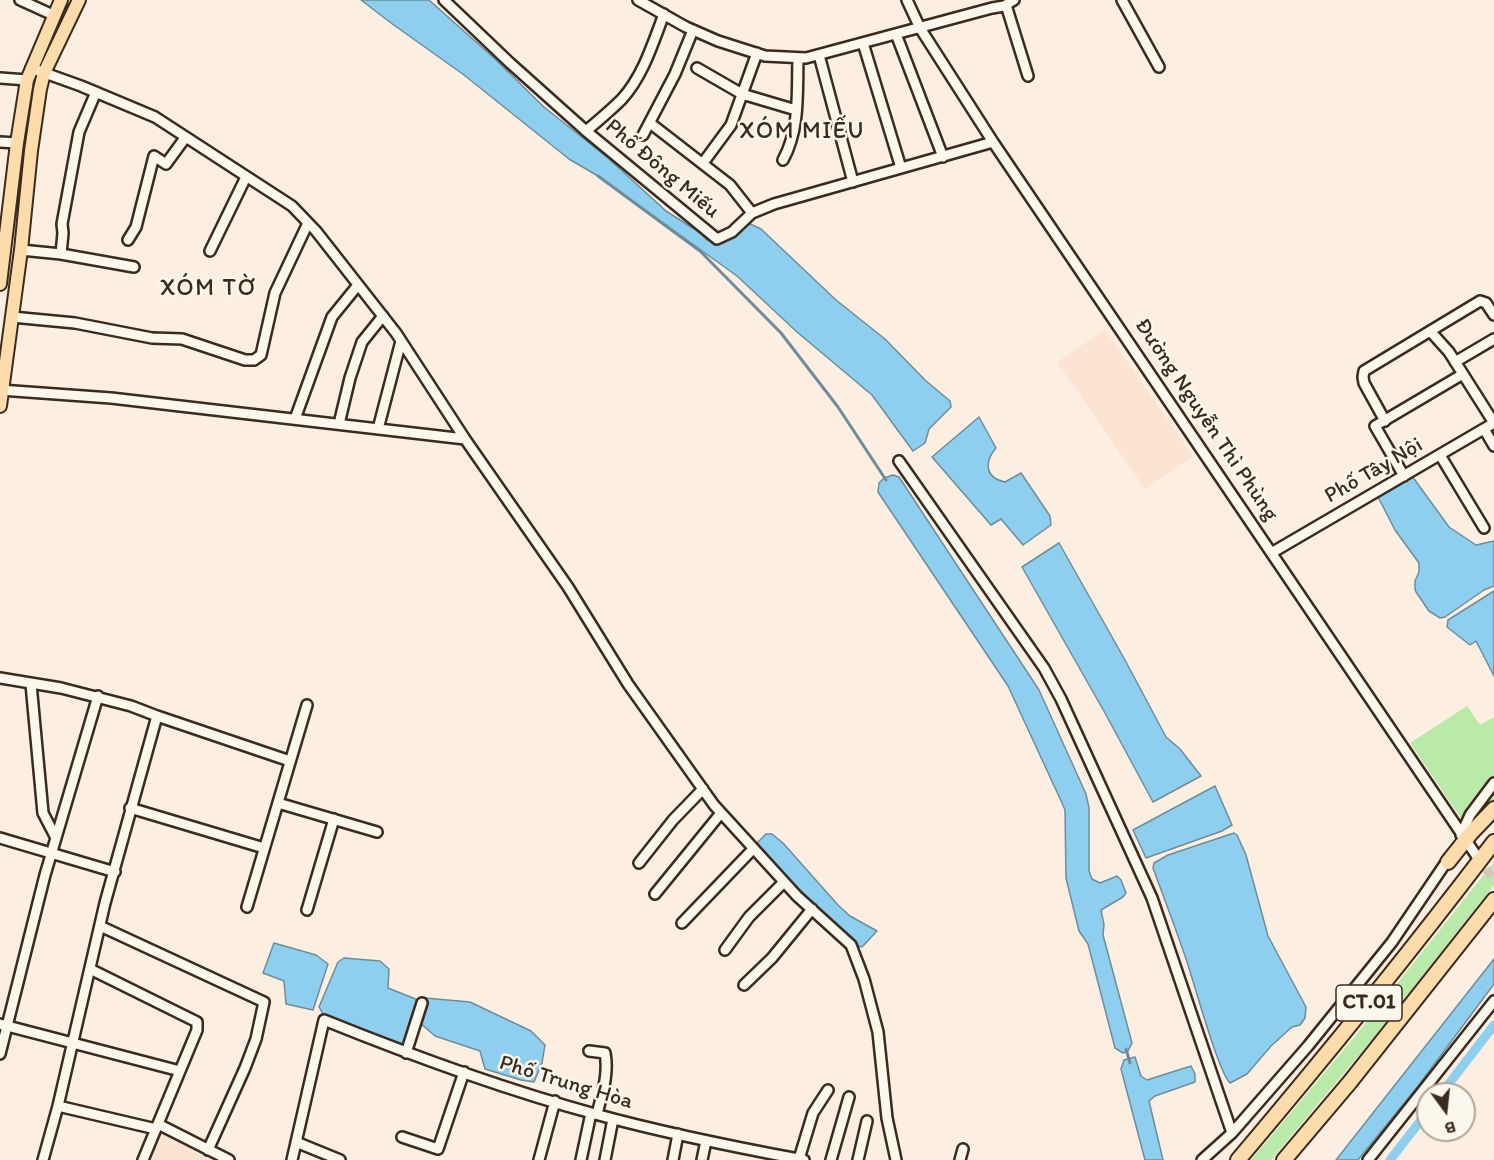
<!DOCTYPE html>
<meta charset="utf-8">
<style>
body{margin:0}
#map{position:relative;width:1494px;height:1160px;overflow:hidden;background:#fceee0;font-family:Itim,sans-serif}
canvas{display:block}
.north{position:absolute;left:1416px;top:1082px;width:60px;height:60px;box-sizing:border-box;background:#fbf7ec;border:2px solid #aea59a;border-radius:50%;rotate:165deg;font-size:16px;font-weight:700;line-height:24px;text-align:center;color:#3b2a1e}
.north::after{content:'';display:block;margin:auto;width:21px;height:27px;background:#3b2a1e;clip-path:polygon(50% 0,100% 100%,50% 72%,0 100%)}
</style>
<div id="map">
<canvas width="1494" height="1160"></canvas>
<div class="north">B</div>
</div>
<script>
const c = document.querySelector('canvas').getContext('2d');
c.lineJoin = 'round';
function fillPath(path, color) {
  c.fillStyle = color;
  c.fill(path, 'evenodd');
}
function stroke(path, color, width, dash) {
  c.strokeStyle = color;
  c.lineWidth = width;
  c.lineCap = dash ? 'butt' : 'round';
  c.setLineDash(dash || []);
  c.stroke(path);
}
function write(font, color, halo, rows, align = 'center') {
  c.font = font + ' Itim,sans-serif';
  c.lineWidth = 5;
  c.setLineDash([]);
  c.textBaseline = 'middle';
  c.strokeStyle = halo;
  c.fillStyle = color;
  for (const [text, x, y, turn = 0] of rows) {
    c.save();
    c.translate(x, y);
    c.rotate((+turn || 0) * Math.PI / 180);
    c.textAlign = isNaN(turn) ? turn : align;
    if (halo) c.strokeText(text, 0, 0);
    c.fillText(text, 0, 0);
    c.restore();
  }
}
const built = new Path2D(`
 M1105,330L1193,456L1145,489L1057,362Z
 M161,1131L211,1160H150Z`);
const green = new Path2D(`
 M1467,706L1480,725L1494,717V801L1471,833L1410,743Z
 M1494,862V885L1371,1041L1271,1160H1251L1352,1040Z`);
const water = new Path2D(`
 M361,0H429L494,58L544,107L608,158L666,211L702,234L707,240H714L748,223L761,229L836,300L885,339L925,380L950,401L951,407L929,429L925,443L913,451L872,395L797,332L737,276L598,176L569,159L464,75L391,23Z
 M979,417L996,448C984,462 985,478 1005,482L1021,473L1050,516L1051,525L1023,545L1001,519L991,525L932,457Z
 M893,475L899,477L1039,690L1086,794L1089,808V871L1092,879L1100,883L1117,876L1121,880L1126,893L1123,897L1101,910L1104,925L1103,935L1132,1043L1128,1051L1123,1053L1115,1048L1088,944L1079,931L1066,878L1065,810L1062,803L1008,686L878,492L879,483L884,478Z
 M1412,476L1449,527L1476,545L1494,541V586L1484,590L1445,617L1440,618L1429,611L1416,592L1415,589V581L1419,572V563L1395,530L1377,495Z
 M1059,543L1125,660L1166,737L1180,749L1201,776L1153,802L1105,713L1022,567Z
 M1494,591V676L1476,641L1470,645L1447,627L1448,620Z
 M1215,786L1232,825L1222,831L1146,858L1133,830Z
 M1234,833L1237,835L1246,855L1268,936L1306,1007L1305,1018L1300,1025L1292,1027L1271,1046L1247,1074L1230,1083C1218,1072 1193,978 1185,956C1175,927 1164,898 1153,868L1154,863L1168,855Z
 M766,834H772L783,843L838,905L850,916L877,931L862,947L859,946L757,850L758,842Z
 M274,943L316,955L328,964L313,1010L286,1004L284,981L263,973Z
 M344,958L380,961L389,969L388,988L418,1000L405,1046L323,1014L319,1007L338,962Z
 M1494,959V984L1418,1086L1358,1160H1336Z
 M425,998L470,1002L531,1031L545,1045L542,1063L534,1082L521,1080L485,1069L480,1051L435,1036L420,1023Z
 M1135,1057L1141,1076L1147,1080L1191,1066L1195,1074V1082L1155,1096L1149,1101L1163,1160H1145L1121,1069L1124,1060Z`);
const stream = new Path2D(`
 M598,176L700,251L781,333L838,407L886,480
 M1126,1049L1130,1063`);
const canal = new Path2D(`
 M1441,1094L1494,1025
 M1390,1160L1428,1111`);
const minorTunnel = new Path2D(`
 M1478,858L1494,880`);
const minor = new Path2D(`
 M20,0L53,15
 M444,0L510,63L586,131L717,239L732,232L752,213L774,204L993,142
 M638,0L686,27L718,41L765,56L806,58L992,8L1004,6L1014,0
 M907,0L920,28L993,142L1478,858
 M1122,0L1159,67
 M1006,5L1028,76
 M896,34L943,157
 M863,43L901,168
 M819,55L853,182
 M31,68L81,86L155,117L292,206L316,231L396,333L465,439L568,587L628,684L714,805L797,896L851,945L864,979L878,1032L887,1118L896,1160
 M697,68L742,94L796,110
 M0,78L27,80
 M650,123L730,185L752,213
 M586,131C598,121 611,110 622,99C643,76 653,43 664,14
 M643,135L675,74L693,30
 M0,142L17,143
 M783,160C800,129 797,93 798,58
 M703,163L731,125L757,53
 M128,240L136,227L154,156L166,164L185,138
 M21,250L61,254L134,267
 M210,251L246,177
 M61,254L63,233L62,224L79,132L96,92
 M12,317L75,323L152,338L182,339L245,360H254L261,355L275,293L308,223
 M1455,362L1494,339
 M0,390L111,398L465,439
 M295,419L332,317L358,285
 M1385,421L1364,383L1363,377L1364,371L1480,301L1486,303L1494,315
 M339,424L350,378L362,342L383,316
 M378,429L401,341
 M1484,429L1494,446
 M1440,455L1484,528
 M899,461L1044,668L1061,699L1152,898L1232,1133
 M1404,476L1375,426L1463,374
 M1273,552L1494,423L1449,352L1431,332
 M0,678L61,688L131,706L157,716L290,761
 M31,684L43,813L56,838
 M278,803L377,832
 M130,808L264,848
 M1461,835L1470,815L1494,783
 M0,838L115,872
 M639,863L673,820L703,789
 M655,894L721,813
 M247,907L307,705
 M307,910L334,819
 M682,923L753,849
 M100,926L264,1002L256,1039L245,1068L208,1150
 M725,950L749,917L784,882
 M90,969L197,1022V1030L143,1160
 M744,985L772,958L812,909
 M0,1024L180,1071
 M589,1051L605,1053C609,1074 602,1094 597,1114
 M406,1053L422,1003
 M0,1054L45,875L98,696
 M58,1106L156,1129
 M158,1124L229,1160
 M402,1137L438,1149L464,1072
 M296,1142L340,1160
 M799,1159L813,1113L828,1090
 M43,1160L58,1106L105,903L157,716
 M292,1160L324,1020C413,1056 503,1089 595,1114C664,1133 734,1147 804,1160
 M539,1160L555,1101
 M581,1160L591,1113
 M605,1160L613,1119
 M673,1160L678,1134
 M702,1160L706,1141
 M831,1160L849,1097
 M858,1160L867,1121
 M960,1160L963,1149
 M1202,1160L1232,1133L1308,1046L1392,942L1449,858
 M1368,1160L1494,1001`);
const major = new Path2D(`
 M0,284L17,143L27,80L61,0
 M0,406L21,250L31,151L40,89L44,73L79,0`);
const highway = new Path2D(`
 M1448,862L1471,833L1494,809
 M1238,1160C1326,1056 1412,950 1494,842
 M1284,1160L1350,1082L1494,900`);
const shields = [
 [1369,1003,66]
];
const shieldNames = [
 ["CT.01",1369,1003]
];
const streetNames = [
 ["Phố Đông Miếu",662,169,40],
 ["Đường Nguyễn Thì Phùng",1206,420,56],
 ["Phố Tây Nội",1374,471,-30],
 ["Phố Trung Hòa",566,1083,17]
];
const neighbourhoodNames = [
 ["XÓM MIẾU",802,132],
 ["XÓM TỜ",208,289]
];
fillPath(built, '#fde3d2');
fillPath(green, '#baeaa9');
fillPath(water, '#8ecfef');
stroke(water, '#6d8d9b', 1.5);
stroke(stream, '#6d8d9b', 3);
stroke(canal, '#8ecfef', 9);
stroke(minorTunnel, '#d5c7b9', 9, [9, 4.5]);
stroke(minor, '#3b2a1e', 14);
stroke(major, '#3b2a1e', 16);
stroke(highway, '#3b2a1e', 18);
stroke(minor, '#fbf7ec', 9);
stroke(major, '#fddcac', 12);
stroke(highway, '#fddcac', 14);
for (const [x, y, w] of shields) {
  const box = new Path2D();
  box.roundRect(x - w / 2, y - 18, w, 36, 4.5);
  c.fillStyle = '#fbf7ec';
  c.fill(box);
  stroke(box, '#3b2a1e', 1.5);
}
write('bold 21px', '#3b2a1e', null, shieldNames);
write('22px', '#3b2a1e', '#fbf7ec', streetNames);
c.letterSpacing = '1.5px';
write('24px', '#3b2a1e', '#fbf7ec', neighbourhoodNames);
c.letterSpacing = '0px';
</script>
